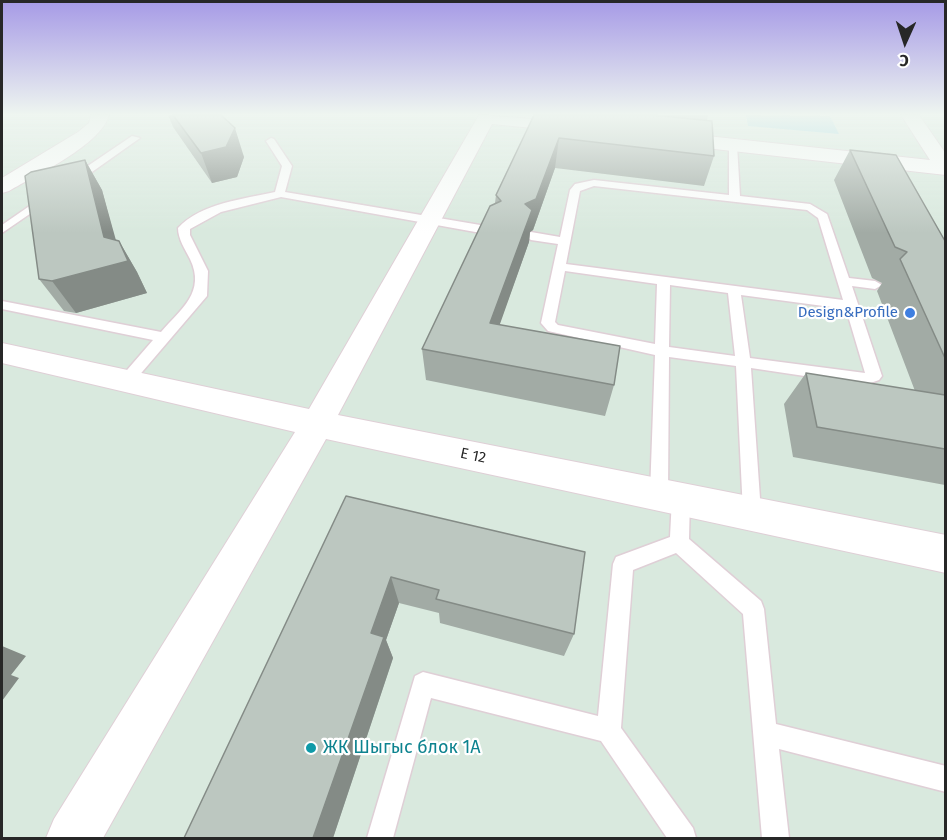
<!DOCTYPE html>
<meta charset="utf-8">
<style>
body{margin:0}
#map{position:relative;width:947px;height:840px;overflow:hidden;background:#d9e9de;font-family:"Fira Sans",sans-serif}
canvas{display:block}
.frame{position:absolute;inset:0;border:3px solid #272727;pointer-events:none}
.north{position:absolute;left:875px;top:12px;width:60px;height:60px;-webkit-text-stroke:4px #fff;paint-order:stroke;rotate:183deg;font-size:16px;font-weight:700;line-height:24px;text-align:center;color:#272727}
.north::after{content:'';display:block;margin:auto;width:21px;height:27px;background:#272727;clip-path:polygon(50% 0,100% 100%,50% 72%,0 100%)}
</style>
<div id="map">
<canvas width="947" height="840"></canvas>
<div class="frame"></div>
<div class="north">С</div>
</div>
<script>
const c = document.querySelector('canvas').getContext('2d');
c.lineJoin = 'round';
function fillPath(path, color) {
  c.fillStyle = color;
  c.fill(path, 'evenodd');
}
function stroke(path, color, width, dash) {
  c.strokeStyle = color;
  c.lineWidth = width;
  c.lineCap = dash ? 'butt' : 'round';
  c.setLineDash(dash || []);
  c.stroke(path);
}
function write(font, color, halo, rows, align = 'center') {
  c.font = font + ' "Fira Sans",sans-serif';
  c.lineWidth = 4.5;
  c.setLineDash([]);
  c.textBaseline = 'middle';
  c.strokeStyle = halo;
  c.fillStyle = color;
  for (const [text, x, y, turn = 0] of rows) {
    c.save();
    c.translate(x, y);
    c.rotate((+turn || 0) * Math.PI / 180);
    c.textAlign = isNaN(turn) ? turn : align;
    if (halo) c.strokeText(text, 0, 0);
    c.fillText(text, 0, 0);
    c.restore();
  }
}
const pitch = new Path2D(`
 M746,115L830,116L839,134L748,126Z`);
const lane = new Path2D(`
 M132,136L140,138L75,184H67V180Z
 M271,138L274,139L292,166L285,192L492,227L498,231L492,235L281,197L221,212L190,229V235L208,271L207,296L131,385L126,387L118,381L121,377L153,340L2,309V301L161,332C181,309 206,292 190,259C185,249 178,239 178,228C201,203 244,199 275,192L282,166L266,141Z
 M729,143L737,145L740,196L810,204L827,214L849,278L875,281L882,285L875,289L852,286L882,376L879,380L865,385L751,368L761,513L759,519L752,521L745,519L743,513L736,366L669,357L668,494L665,500L659,502L653,500L650,494L655,355L548,331L541,323L558,244L531,240L525,236L531,232L560,237L570,190L575,184L594,180L729,195ZM594,186L807,210L818,218L843,300L566,264L580,191ZM565,271L657,284L655,344L558,325L555,322ZM670,285L728,293L735,356L669,347ZM741,295L846,309L865,373L750,358Z
 M44,196L53,198L2,233V225Z
 M681,490L688,492L690,498L689,539L761,601L764,609L776,724L946,766V792L779,749L789,838H762L743,614L676,553L633,570L621,728L693,828L696,838H667L601,741L431,698L393,838H367L415,676L423,672L598,716L613,564L616,557L670,537L672,498L674,492Z`);
const street = new Path2D(`
 M91,115H109C101,145 36,175 9,191L2,193V178L78,132L89,123Z
 M479,115L574,122L583,127L574,132L492,124L338,415L946,535V573L326,439L103,838H46L54,819L295,432L2,363V343L309,409Z
 M901,115H919L946,154V175L670,144L661,138L670,132L930,160Z`);
const wall = new Path2D(`
 M168,115H221L244,157L237,177L212,183L173,127Z
 M534,115H708L707,121L714,156L704,186L555,168L533,230L530,232L529,242L499,325L614,385L605,416L426,380L422,349L495,203L496,195Z
 M850,150L945,241V485L793,457L784,404L806,373L915,391L877,291L882,283L872,278L834,180Z
 M85,160L102,190L115,240L119,241L137,272L147,293L76,313L64,311L39,279Z
 M346,496L574,634L564,656L440,623L439,613L399,603L386,640L393,658L333,838Z`);
const shadedWall = new Path2D(`
 M235,128L244,157L237,177L212,183L201,153Z
 M559,138L555,168L533,230L530,232L529,242L489,355L490,323L525,204Z
 M85,160L102,190L122,262L119,241L137,272L147,293L76,313L52,281L104,237Z
 M391,577L399,603L386,640L393,658L333,838H313L371,633Z
 M2,646L26,656L11,675L19,678L2,701Z`);
const building = new Path2D(`
 M173,115H221L235,128L226,147L201,153Z
 M534,115H653L712,121L714,156L559,138L536,199L525,204L532,210L490,323L620,346L614,385L422,349L490,206L501,201L496,195Z
 M850,150L896,155L945,241V358L900,259L907,252L895,247Z
 M85,160L104,237L119,241L128,261L52,281L39,279L25,176L31,172Z
 M806,373L945,395V449L817,427Z
 M346,496L585,552L574,634L436,599L439,590L391,577L371,633L384,637L313,838H184Z`);
const markers = [
 [910,313,6,"#3f7fe0"],
 [311,748,6,"#0f9aa8"]
];
const shopNames = [
 ["Design&Profile",898,313]
];
const streetNames = [
 ["E 12",473,456,12]
];
const nearCulturenames = [
 ["ЖК Шыгыс блок 1А",323,748]
];
fillPath(pitch, '#96d6e3');
stroke(lane, '#dfcfd6', 3);
stroke(street, '#dfcfd6', 2);
fillPath(lane, '#fff');
fillPath(street, '#fff');
fillPath(wall, '#a2aba5');
fillPath(shadedWall, '#848b86');
fillPath(building, '#bcc7c0');
stroke(building, '#848b86', 1.5);
const sky = c.createLinearGradient(0, 0, 0, 233);
sky.addColorStop(0, '#a69ae6');
sky.addColorStop(0.49, '#eef5f0');
sky.addColorStop(1, '#eef5f000');
c.fillStyle = sky;
c.fillRect(0, 0, 947, 233);
for (const [x, y, r, color] of markers) {
  const dot = new Path2D();
  dot.arc(x, y, r, 0, 2 * Math.PI);
  c.fillStyle = color;
  c.fill(dot);
  stroke(dot, '#fff', 2);
}
write('15px', '#366cbe', '#fff', shopNames, 'right');
write('15px', '#272727', '#fff', streetNames);
write('18px', '#0d838f', '#fff', nearCulturenames, 'left');
</script>
